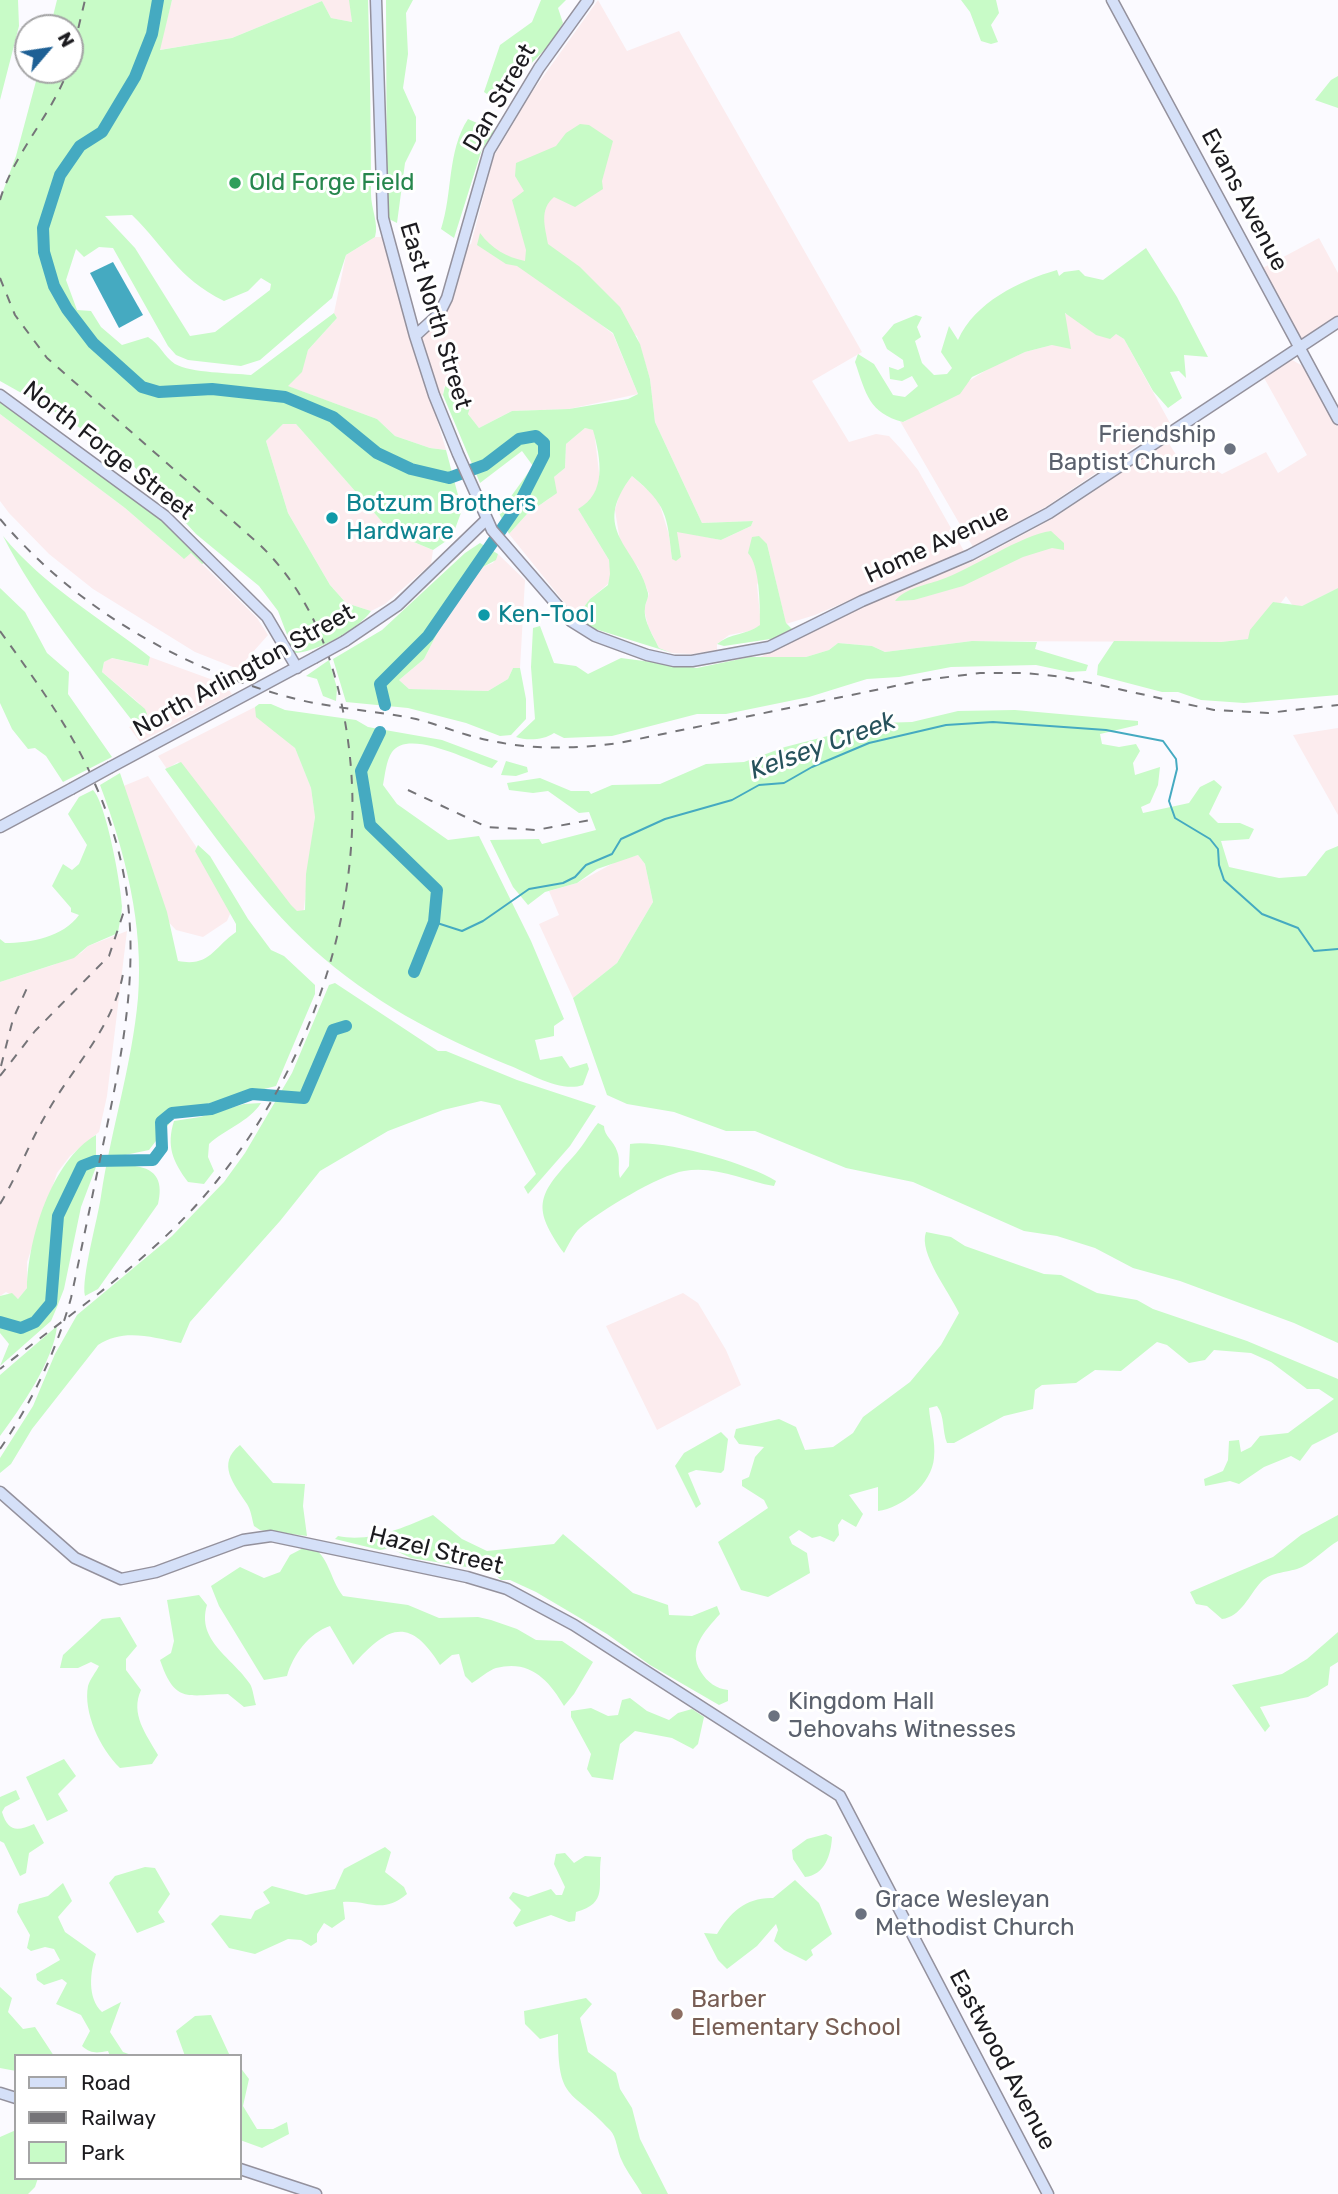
<!DOCTYPE html>
<style>
body{margin:0}
#map{position:relative;width:1338px;height:2194px;overflow:hidden;background:#fbfaff;font-family:Rubik,sans-serif}
canvas{display:block}
.legend{position:absolute;left:14px;top:2054px;width:228px;height:126px;box-sizing:border-box;background:#fff;border:2px solid #a4a4a5;margin:0;padding:9px 12px;list-style:none;font-size:21px;color:#1c1b1f}
.legend li{display:flex;align-items:center;gap:14px;height:35px}
.legend b{width:35px;border:2px solid #a4a4a5}
.north{position:absolute;left:14px;top:14px;width:70px;height:70px;box-sizing:border-box;background:#fff;border:2px solid #a4a4a5;border-radius:50%;rotate:61deg;font-size:19px;font-weight:700;line-height:28px;text-align:center;color:#1c1b1f}
.north::after{content:'';display:block;margin:auto;width:24px;height:32px;background:#1e6095;clip-path:polygon(50% 0,100% 100%,50% 72%,0 100%)}
</style>
<div id="map">
<canvas width="1338" height="2194"></canvas>
<ul class="legend">
<li><b style="height:9px;background:#d5e0f8"></b>Road</li>
<li><b style="height:9px;background:#757478"></b>Railway</li>
<li><b style="height:19px;background:#c8fbc7"></b>Park</li>
</ul>
<div class="north">N</div>
</div>
<script>
const c = document.querySelector('canvas').getContext('2d');
c.lineJoin = 'round';
function fillPath(path, color) {
  c.fillStyle = color;
  c.fill(path, 'evenodd');
}
function stroke(path, color, width, dash) {
  c.strokeStyle = color;
  c.lineWidth = width;
  c.lineCap = dash ? 'butt' : 'round';
  c.setLineDash(dash || []);
  c.stroke(path);
}
function write(font, color, halo, rows, align = 'center') {
  c.font = font + ' Rubik,sans-serif';
  c.lineWidth = 6;
  c.setLineDash([]);
  c.textBaseline = 'middle';
  c.strokeStyle = halo;
  c.fillStyle = color;
  for (const [text, x, y, turn = 0] of rows) {
    c.save();
    c.translate(x, y);
    c.rotate((+turn || 0) * Math.PI / 180);
    c.textAlign = isNaN(turn) ? turn : align;
    if (halo) c.strokeText(text, 0, 0);
    c.fillText(text, 0, 0);
    c.restore();
  }
}
const industrial = new Path2D(`
 M172,0H350L352,22L331,18L322,1L232,38L159,50Z
 M598,0L627,51L679,31L862,352L812,381L849,442L876,434L889,436L901,449L918,470L964,551L815,615L786,624L767,544L753,555L763,571L757,585L761,625L750,631L729,635L717,644V650L692,654L672,653L659,648L648,626L644,609L649,594L638,567L630,559L620,541L615,510L620,492L632,476L658,499L669,535L672,559L681,557L676,531L721,540L751,526L753,521L702,523L655,422L650,379L637,336L564,296L613,334L638,394L569,409L512,411L479,428L468,414L472,401L444,386L443,395L435,398L415,336L435,318L460,248L471,244L494,156L530,95Z
 M375,237H383L446,450L430,448L395,436L377,419L287,386L300,373L308,350L337,318L334,313L346,255Z
 M1319,238L1338,273V322L1300,348L1259,270Z
 M1065,314H1070L1096,335L1116,334L1124,339L1170,423L1047,506L973,547L900,421L904,422L991,367L1025,352L1052,345Z
 M1292,360L1310,370L1338,427V588L1302,606H1293L1286,596L1280,604L1273,602L1249,639L1221,642L972,641L885,652L872,646L838,643L829,650L806,657L758,658L879,599L976,560L1052,519L1168,442L1187,472L1202,461L1222,474L1266,452L1278,473L1307,455L1263,376Z
 M0,414L125,508L183,558L191,553L257,618L268,635L238,669L195,652L93,589L49,554L9,513L0,501Z
 M283,424H296L392,533L433,550L431,564L385,604L371,611L346,603L330,585L288,513L266,441Z
 M585,428L594,430L600,481L590,503L578,509L609,560L611,574L608,584L590,599L576,617L509,534L527,514L550,498L554,477L565,468L566,444Z
 M498,554L525,580L520,668H513L508,679L488,691L409,689L399,680L424,659L448,612L483,567L493,563Z
 M150,657L213,680L226,686L232,694L140,742L129,727L140,723V704L102,672L104,662L111,658L148,666Z
 M255,707L261,717L295,748L311,788L315,816L302,924L178,762L167,769L158,756Z
 M1338,728V815L1293,735Z
 M148,776L231,898L233,907L227,921L203,937L176,930L162,915L121,787Z
 M638,855L645,864L653,902L617,963L573,998L539,924L559,915L549,891L577,883L619,860Z
 M127,931L107,1096L99,1132L70,1156L57,1173L27,1262V1288L18,1299L6,1292L0,1296V982L53,965L81,953L88,946Z
 M683,1293L698,1303L726,1350L741,1385L657,1430L606,1326Z`);
const green = new Path2D(`
 M0,0H18L19,26L0,100Z
 M57,0H172L160,50L232,38L322,1L331,18L352,22L349,0H368C370,65 371,129 371,194C371,209 379,223 375,237L346,255L332,298L260,360L241,366L188,360L176,355L168,346L113,248L99,247L84,257L76,249L66,280L77,310L91,311L101,327L122,345L148,337C160,344 164,357 175,364C191,373 232,373 251,375L334,313L337,318L308,350L302,372L288,386L377,419L395,436L430,448L446,450L462,510L452,537L433,550L392,533L296,424H283L266,441L288,513L330,585L346,603L371,611C359,629 315,653 294,653L278,611L259,586L196,534L118,449L104,445L66,418L0,381V199L16,156L39,70H70V28H50ZM132,215C167,249 176,277 224,301L248,291L261,278L271,284L270,290L215,332L190,336L135,248L105,216Z
 M386,0H413L406,13L408,54L403,88L416,117V141L405,163L397,223L387,218Z
 M541,0H566L558,8L563,23L552,42L496,100L484,92L500,45L532,22Z
 M961,0H996L999,13L991,25L998,42L991,44L981,41L970,12Z
 M1338,76V108L1315,100L1331,80Z
 M468,119L495,131L482,149L454,238L441,229C453,193 447,151 468,119Z
 M580,124L589,125L613,141L602,181L603,189L575,207L554,197C539,210 545,226 548,244L580,267L620,307L640,344L650,379L655,422L702,523L753,521L751,526L721,540L677,532L681,557L676,561L672,559C667,515 667,505 632,476C589,531 637,546 648,593C649,598 645,603 645,608C643,621 654,637 659,648L672,653L592,628L576,617L590,599L608,585L610,574L609,560L578,509C607,493 601,459 593,430L585,428L566,444L565,468L554,477L557,493L527,514L509,534L499,513L533,466L522,451L480,483L443,395L445,386L472,401L468,414L479,428L512,411L569,409L628,399L638,394L613,333L517,266L506,264L477,245L480,233C492,249 506,257 525,261L526,250L512,200L524,191L515,176L516,163L556,146L566,133Z
 M1146,248L1177,297L1208,357L1184,355L1186,378L1179,371L1170,372L1182,398L1168,408L1153,391L1124,339L1116,334L1110,339L1096,335L1065,313L1071,349L1052,345L1025,352L972,377L960,394L903,422C869,413 866,394 855,362L858,354L874,364L893,395L905,397L918,386L912,376L902,381L890,379L889,367L898,370L904,367L903,360L887,349L882,338L894,324L916,315L922,317L917,327L921,337L915,341L922,363L934,375L947,374L952,368L941,352L949,326L958,340C975,302 1019,281 1057,270L1059,276L1064,272L1079,270L1085,276L1103,280Z
 M0,398L163,520L206,562L202,564L191,553L184,559L125,508L0,414Z
 M1051,531L1064,543V550L1052,548L1023,557L963,586L914,600L895,601C905,588 926,585 940,580C972,569 1021,535 1051,531Z
 M3,536C44,586 99,617 150,657L148,666L112,658L104,662L102,672L145,709L147,714L140,723H134C88,663 37,603 3,536Z
 M759,536L767,544L786,623L792,629L777,638L724,646L717,644C730,633 747,635 760,625C760,606 760,566 748,553L752,537Z
 M480,543L498,554L496,560L483,567L473,580L448,612L424,659L399,680L409,689L488,691L508,679L513,668H520L526,699V719L511,735L500,736L466,723L408,708L346,702L333,659L382,630L465,553Z
 M0,588L25,612L47,653L69,672L68,694L112,757L63,782L46,756L35,748L28,749L12,729L0,703Z
 M1338,588V695L1244,703L1201,700L1178,692H1162L1097,675L1098,665L1114,641L1221,642L1248,639L1250,630L1273,602L1302,606Z
 M540,626L554,663L576,666L588,674L621,658L697,668L750,657H806L829,650L838,643L872,646L885,652L972,641L1037,642L1035,649L1088,665L1086,671L1069,672L1036,665L951,667L899,677L867,679L809,697L726,714H697L612,736L564,738L554,733C544,740 527,741 516,737L535,719L531,667L533,628Z
 M329,660L337,688L336,701L323,696L317,679L306,676Z
 M259,704H271L285,710L356,720L368,727L442,740L498,761L492,768C470,761 408,728 392,752C386,761 385,775 383,785L397,804L448,840L479,836L531,941L564,1019L554,1026V1036L535,1040L540,1060L562,1056L570,1068L587,1063L589,1069L583,1085C561,1093 529,1073 508,1065C437,1036 371,1001 313,949C256,897 211,831 165,769L181,762L291,905L297,911L305,910L306,874L315,817L311,788L295,748L256,717L255,707Z
 M1015,710L1138,721V725L1100,734L1102,744L1119,747L1136,744L1140,751L1133,763L1135,775L1160,767L1158,785L1150,803L1141,807L1143,813L1189,803L1200,787L1214,780L1222,787L1209,814L1218,823H1240L1254,829L1249,839L1221,841L1229,867L1279,878L1306,876L1326,851L1338,846V1343L1294,1323L1180,1281L1133,1268L1095,1248L1057,1236L1024,1231L913,1182L846,1168L755,1131H726L674,1112L627,1104L607,1095L573,998L617,963L653,902L645,864L638,855L597,869L577,883L545,892L528,905L513,887L490,840L539,839L542,844L596,830L589,812L579,813L548,791L533,793L509,790L507,783L540,778L571,791H589L591,794L612,785L660,784L706,764L744,762L785,747L878,723L912,722L958,711Z
 M506,761L527,767L528,772L516,776L501,775Z
 M120,773L167,912L178,961C210,967 213,948 236,932V924L195,851L198,845L210,856L248,919L271,950L284,956L315,985V994L276,1086L179,1111L149,1150L125,1155L135,1166C158,1169 163,1183 158,1204L98,1289L85,1296C81,1278 98,1218 101,1196C111,1130 132,1065 138,998C144,926 125,851 100,785Z
 M93,790C106,803 121,884 122,906C122,915 119,924 118,933L88,946L74,958L0,982V939L5,943C31,943 63,937 79,915L71,912V908L52,886L63,864L72,870L79,864L87,845L68,814L79,797Z
 M335,983L438,1051H446L517,1080L596,1106L570,1146L528,1194L524,1187L536,1174L500,1105L481,1101L443,1110L388,1131L320,1171L280,1221L190,1322L181,1343C152,1337 123,1328 98,1345L32,1429L11,1464L0,1473V1458L33,1406L55,1354L77,1315L172,1236L224,1182L245,1153L292,1073L329,985Z
 M261,1103C249,1122 225,1129 209,1144L208,1157L214,1171L204,1184L188,1182C173,1162 166,1146 174,1121L200,1117L244,1104Z
 M598,1123L604,1126C604,1136 614,1141 617,1151C621,1161 617,1168 620,1178L629,1166L630,1144C662,1139 747,1163 776,1181L774,1186C745,1181 715,1165 684,1171C659,1175 600,1211 580,1228C573,1234 567,1248 564,1253C532,1208 537,1196 572,1158C582,1148 589,1134 598,1123Z
 M96,1135V1167L81,1207L64,1289L57,1307L51,1321L0,1366L9,1344L0,1333V1296L12,1293L18,1299L27,1288C28,1239 51,1161 96,1135Z
 M926,1232L951,1237L965,1246L1044,1274L1061,1275L1097,1293L1137,1300L1153,1309L1247,1341L1338,1379V1432L1312,1445L1300,1461L1291,1456L1264,1467L1239,1484L1230,1481L1205,1486L1204,1479L1223,1471L1228,1460L1229,1441L1239,1440L1241,1452L1251,1447L1260,1436L1288,1433L1334,1399L1319,1389H1307L1271,1362L1251,1353L1214,1350L1205,1360L1189,1363L1167,1345L1157,1342L1121,1371L1095,1370L1076,1383L1042,1385L1035,1390L1033,1409L1004,1416L954,1443H947C942,1431 945,1416 937,1406L929,1408C930,1423 936,1442 934,1458C932,1484 902,1508 878,1511V1487L849,1495L863,1514L856,1527L842,1519L838,1525L839,1535L834,1542L820,1536L812,1538L799,1530L789,1537L792,1544L807,1553L810,1573L768,1597L741,1590L718,1542L768,1508L764,1500L742,1486V1480L749,1477L755,1457L764,1447L739,1444L734,1437L736,1429L779,1419L796,1427L805,1450L833,1447L853,1433L863,1417L910,1382L941,1345L959,1313C950,1293 918,1253 926,1232Z
 M57,1326C54,1360 20,1409 0,1436V1375Z
 M721,1432L728,1439L724,1470L721,1473L696,1470L688,1473L701,1504L696,1508L675,1466L684,1453Z
 M240,1445L273,1483L305,1484L303,1506L307,1536L260,1530L254,1526C252,1519 251,1510 247,1504C234,1484 216,1464 240,1445Z
 M433,1515L462,1539L487,1551L554,1544L563,1534L633,1593L668,1605L669,1615L692,1616L717,1606L720,1614C704,1632 687,1649 701,1672C707,1682 717,1689 728,1690V1701L719,1705L650,1665L607,1634L536,1592L510,1580H501L491,1571L411,1558L390,1548L380,1550L335,1539L338,1536C370,1543 405,1527 433,1515Z
 M1338,1515V1541C1326,1548 1315,1560 1302,1567C1289,1573 1272,1571 1261,1582C1249,1595 1241,1617 1222,1619L1207,1606L1196,1604L1190,1592L1273,1557L1301,1535Z
 M309,1545C330,1556 329,1578 343,1596L408,1605L439,1618L478,1617L491,1620L517,1629L536,1640L562,1641L593,1662L574,1694L564,1706C549,1680 530,1659 496,1668C489,1670 479,1679 472,1683L465,1676L459,1654L452,1655L440,1665C409,1615 387,1627 353,1665L330,1626C309,1633 293,1655 287,1676L264,1680L219,1606L211,1586L240,1567L264,1578L280,1572L290,1555Z
 M199,1595L207,1605C196,1641 233,1658 250,1684C253,1689 254,1699 256,1705L244,1707L228,1694C187,1695 175,1704 160,1660L171,1653L174,1641L167,1600Z
 M120,1617L137,1646L126,1659V1670L141,1690C130,1714 146,1734 158,1755L152,1764L120,1768C100,1749 83,1712 88,1686C90,1679 96,1672 99,1666L91,1662L78,1668H60L63,1655L102,1619Z
 M1338,1632V1662L1330,1667L1328,1685L1308,1697L1260,1707L1270,1726L1265,1732L1232,1685L1282,1674L1307,1659Z
 M630,1698L647,1711L669,1720L678,1713L692,1709L704,1717L698,1744L693,1749L672,1738L635,1731L620,1744L613,1780L592,1777L587,1769L591,1754L571,1717V1711L591,1708L608,1716L618,1715L622,1700Z
 M64,1759L76,1776L58,1794L68,1811L47,1821L26,1777Z
 M16,1790L20,1799L5,1807L2,1812C8,1831 16,1832 34,1824L44,1843L29,1853L26,1873L20,1876L4,1843L0,1841V1797Z
 M826,1834L832,1837C831,1855 825,1875 805,1877L793,1859L792,1850L807,1839Z
 M385,1847L391,1852L385,1872L404,1887L407,1894C382,1915 369,1900 343,1902L345,1919L332,1928L324,1923L317,1934V1942L311,1946L301,1940L288,1939L255,1954L229,1948L211,1924L220,1915L251,1919L255,1911L270,1903L263,1892L272,1886L306,1895L335,1889L344,1869Z
 M565,1853L574,1863L585,1856L601,1857C597,1886 609,1903 576,1912L575,1921L569,1922L551,1915L516,1927L513,1923L521,1910L509,1898L513,1892L528,1897L551,1889L556,1895H562L565,1887L554,1864L556,1854Z
 M145,1867L155,1868L170,1894L158,1912L165,1922L137,1933L109,1883L115,1876Z
 M795,1880L819,1903L832,1934L811,1950L813,1955L806,1961L784,1950L774,1941L778,1930L776,1924L757,1946L727,1969L718,1960L704,1933L717,1934C730,1912 747,1897 773,1898Z
 M63,1883L72,1901L58,1917L65,1932L96,1954C90,1972 87,1998 102,2012L121,2002L110,2032L123,2052L134,2056H110L108,2051C97,2053 91,2054 82,2046L90,2031L81,2015L56,2004L67,1983L62,1979L44,1985L37,1980L36,1974L60,1960L54,1949L45,1947L31,1951L27,1948L30,1935L17,1912L19,1904L48,1896Z
 M0,1987L12,1998L8,2012L23,2029L35,2027L54,2056H16V2071L0,2068Z
 M586,1998L592,2004L580,2018L588,2052L616,2073L620,2089L632,2108L640,2139L668,2194H642C636,2183 627,2172 622,2161C617,2152 617,2137 610,2130C570,2087 558,2103 558,2034L540,2039L525,2024L524,2011Z
 M211,2015L230,2056H185L176,2031L195,2016Z
 M240,2067L249,2079L243,2106L257,2129H273L287,2122L289,2134L262,2148L240,2140Z
 M16,2130V2178H38L35,2187L28,2194H0V2137Z`);
const water = new Path2D(`
 M113,262L143,315L119,328L90,273Z`);
const stream = new Path2D(`
 M434,922L462,931L483,921L529,889L563,883L575,877L586,865L612,854L621,839L665,819L732,800L759,785L784,783L812,767L869,743L946,725L993,722L1106,730L1163,741L1176,759L1177,769L1169,801L1175,818L1210,839L1218,849L1219,865L1224,880L1262,914L1298,928L1314,951L1338,949`);
const river = new Path2D(`
 M158,0L152,34L135,77L102,132L80,146L60,175L43,228L44,252L54,286L67,309L93,343L142,387L159,392L212,389L285,397L333,417L377,453L411,469L449,478L485,465L519,439L536,436L544,443V455L519,504L428,636L380,684L385,705
 M380,732L361,771L370,825L437,890L434,922L414,972
 M0,1322L21,1328L35,1322L51,1303L58,1216L82,1166L95,1161L153,1160L162,1148L161,1122L172,1113L211,1109L252,1094L304,1098L333,1030L346,1026`);
const secondary = new Path2D(`
 M376,0L383,218L415,336L434,395L458,454L492,530L571,621L595,636L647,655L674,661H692L769,647L862,601L970,555L1049,513L1338,322
 M1112,0L1338,419
 M415,336L439,314L447,298L489,151L539,68L588,0
 M0,395L165,516L267,617L297,668
 M345,641L398,605L486,520
 M111,767L314,658
 M0,827L71,789
 M0,1492L75,1558L121,1579L156,1572L243,1540L271,1536L467,1577L507,1589L574,1625L840,1796L1048,2194
 M0,2093L16,2098
 M240,2169L316,2194`);
const rail = new Path2D(`
 M70,63L85,0
 M0,200C14,153 51,116 68,70
 M0,278L15,315L47,358L259,544C307,590 332,651 344,716C375,879 319,1055 216,1182C157,1256 74,1311 0,1369
 M0,519C76,609 186,672 300,700C339,709 378,711 416,719C440,725 463,735 487,740C532,750 574,749 619,743L924,680L980,673H1026L1063,677L1214,710L1268,713L1338,705
 M0,631C35,680 71,728 95,784C149,905 132,1007 106,1131C94,1187 83,1242 71,1298C56,1352 32,1402 0,1449
 M408,790L487,827L536,830L596,819
 M1,1066L13,1019L27,988
 M0,1076L35,1031L109,956L124,911
 M0,1204C17,1176 28,1146 44,1118C71,1068 117,1025 124,967`);
const secondaryBridge = new Path2D(`
 M314,658L345,641
 M71,789L111,767`);
const markers = [
 [235,183,7,"#2e9e5b"],
 [1230,449,7,"#6b7280"],
 [332,518,7,"#0f9aa8"],
 [484,615,7,"#0f9aa8"],
 [774,1716,7,"#6b7280"],
 [861,1914,7,"#6b7280"],
 [677,2014,7,"#8d6e63"]
];
const streetNames = [
 ["Dan Street",500,98,-60],
 ["Evans Avenue",1244,200,62],
 ["East North Street",435,316,73],
 ["North Forge Street",108,451,38],
 ["Home Avenue",937,544,-25],
 ["North Arlington Street",244,671,-29],
 ["Hazel Street",436,1551,14],
 ["Eastwood Avenue",1002,2060,62]
];
const leisureNames = [
 ["Old Forge Field",249,183]
];
const worshipNames = [
 ["Friendship",1216,435,"right"],
 ["Baptist Church",1216,463,"right"],
 ["Kingdom Hall",788,1702],
 ["Jehovahs Witnesses",788,1730],
 ["Grace Wesleyan",875,1900],
 ["Methodist Church",875,1928]
];
const cultureNames = [
 ["Botzum Brothers",346,504],
 ["Hardware",346,532],
 ["Ken-Tool",498,615]
];
const educationNames = [
 ["Barber",691,2000],
 ["Elementary School",691,2028]
];
const waterNames = [
 ["Kelsey Creek",823,746,-20]
];
fillPath(industrial, '#fcecee');
fillPath(green, '#c8fbc7');
fillPath(water, '#45aac1');
stroke(stream, '#45aac1', 2);
stroke(river, '#45aac1', 12);
stroke(secondary, '#94919d', 13);
stroke(secondary, '#d5e0f8', 10);
stroke(rail, '#757478', 2, [9, 9]);
stroke(secondaryBridge, '#94919d', 13, []);
stroke(secondaryBridge, '#d5e0f8', 10);
for (const [x, y, r, color] of markers) {
  const dot = new Path2D();
  dot.arc(x, y, r, 0, 2 * Math.PI);
  c.fillStyle = color;
  c.fill(dot);
  stroke(dot, '#fff', 2.5);
}
write('24px', '#1c1b1f', '#fff', streetNames);
write('24px', '#27864d', '#fff', leisureNames, 'left');
write('24px', '#5b616d', '#fff', worshipNames, 'left');
write('24px', '#0d838f', '#fff', cultureNames, 'left');
write('24px', '#785e54', '#fff', educationNames, 'left');
write('italic 26px', '#26525c', '#fff', waterNames);
</script>
